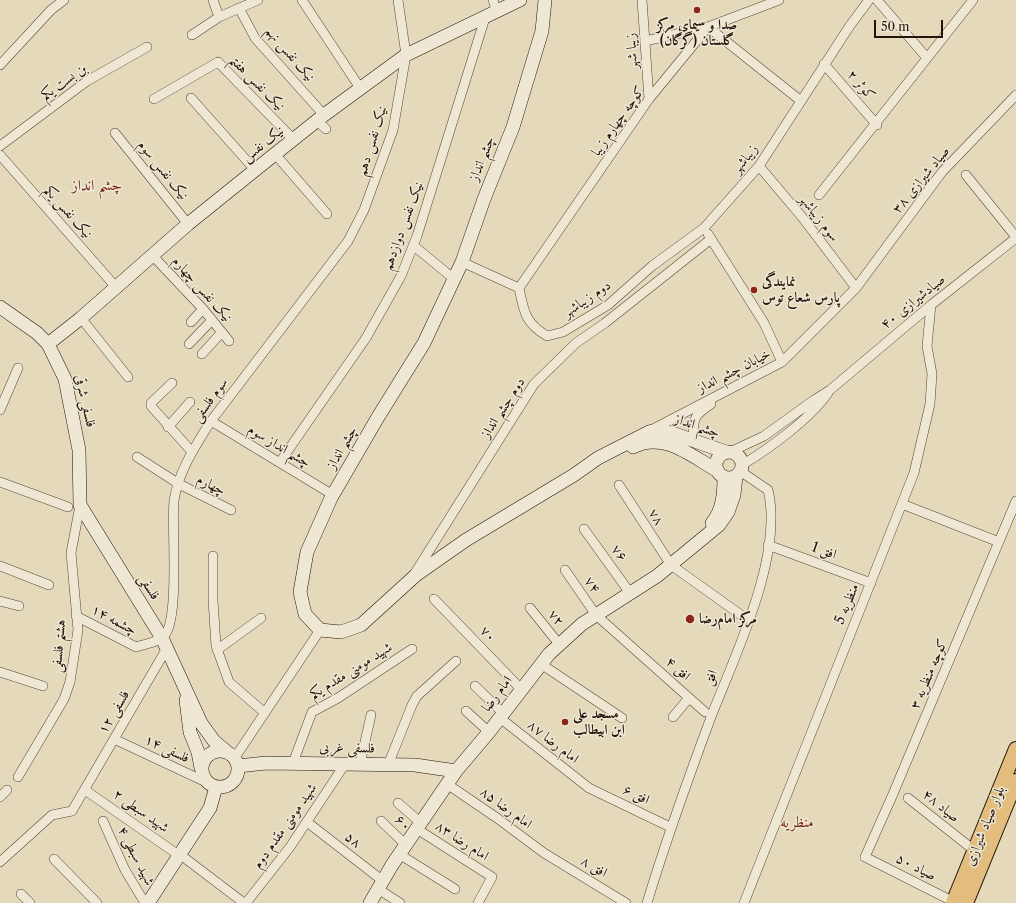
<!DOCTYPE html>
<meta charset="utf-8">
<style>
body{margin:0}
#map{position:relative;width:1016px;height:903px;overflow:hidden;background:#e4dabb;font-family:"Libre Caslon Text",serif}
canvas{display:block}
.scale{position:absolute;left:874px;top:20px;width:69px;height:18px;box-sizing:border-box;border:2px solid #25120a;border-top:0;padding-left:5px;font-size:12px;line-height:14px;white-space:nowrap;color:#25120a;-webkit-text-stroke:3px #ede7d3;paint-order:stroke}
</style>
<div id="map">
<canvas width="1016" height="903"></canvas>
<div class="scale">50 m</div>
</div>
<script>
const c = document.querySelector('canvas').getContext('2d');
c.lineJoin = 'round';
function stroke(path, color, width, dash) {
  c.strokeStyle = color;
  c.lineWidth = width;
  c.lineCap = dash ? 'butt' : 'round';
  c.setLineDash(dash || []);
  c.stroke(path);
}
function write(font, color, halo, rows, align = 'center') {
  c.font = font + ' "Libre Caslon Text",Amiri,serif';
  c.lineWidth = 3;
  c.setLineDash([]);
  c.textBaseline = 'middle';
  c.strokeStyle = halo;
  c.fillStyle = color;
  for (const [text, x, y, turn = 0] of rows) {
    c.save();
    c.translate(x, y);
    c.rotate((+turn || 0) * Math.PI / 180);
    c.textAlign = isNaN(turn) ? turn : align;
    if (halo) c.strokeText(text, 0, 0);
    c.fillText(text, 0, 0);
    c.restore();
  }
}
const street = new Path2D(`
 M213,0L219,17
 M302,0L360,88
 M493,0L497,12
 M642,0L649,99
 M877,0L927,58
 M239,8L255,38L324,115
 M708,27L801,101
 M192,35L219,17L258,0
 M645,41L708,27L779,0
 M824,64L877,125
 M0,65L51,10L64,0
 M191,98L256,171
 M154,99L218,62L294,140
 M318,122L326,129
 M115,133L188,224
 M0,146L87,81L147,47
 M275,154L327,214
 M0,155L115,286
 M759,166L802,217L856,288
 M966,175L1016,237
 M819,195L973,0
 M708,234L764,323L782,362
 M414,246L454,279
 M153,256L203,309L229,341
 M462,262L519,288
 M519,288C524,312 525,323 547,336L563,332L608,305L652,266L704,228L759,166L849,27L869,0
 M519,288L649,99L708,27
 M81,318L128,377
 M191,322L203,309
 M189,344L212,320
 M202,354L222,332
 M172,383L151,403V406L192,452
 M0,410L18,368
 M211,421L333,495
 M168,427L190,402
 M653,429L782,362L856,288L942,172L1016,95
 M693,440C694,418 692,417 711,404
 M730,452L764,436L814,400L830,390L931,305L1016,238
 M137,457L179,484L231,510
 M280,462L366,338L401,276L417,236L485,18
 M742,465C770,448 810,419 828,393
 M0,482L68,507
 M619,485L671,565L748,620
 M902,504L999,542
 M584,529L630,593
 M768,545L871,583
 M213,556V600L216,646L229,682L265,713
 M0,566L49,585
 M565,570L596,615L705,712
 M415,573L534,384L576,343L605,323L711,239
 M434,599L521,689
 M0,601L19,606
 M530,608L559,644
 M76,616L136,647C144,644 155,643 162,638C181,626 171,525 174,501C178,472 196,445 211,421L348,241L364,210L393,130L406,55L398,0
 M217,650L261,618
 M541,664L622,718
 M0,672L43,686
 M475,686L503,713
 M466,711L489,732
 M673,717L689,698
 M500,718L589,788L670,827
 M114,739L208,783
 M234,759L320,630
 M293,763L312,712L338,698L412,649
 M360,764L371,715
 M388,765L412,705L417,696L456,661
 M18,777L64,699L70,682L78,630L71,553L80,505
 M447,784L497,818L544,853L626,903
 M85,790L180,856
 M0,797L7,790
 M908,798L975,851
 M398,803L421,823
 M103,821L125,870L145,903
 M381,821L406,845
 M307,822L383,881
 M417,829L492,877L478,903
 M399,854L455,889
 M54,859L97,903
 M186,859L244,903
 M0,862L52,815L72,811L167,648
 M378,889L400,903
 M21,894L30,903
 M954,902L865,857L893,794L1016,501
 M246,903L290,847L345,764
 M647,903C666,840 688,779 711,717C735,655 784,556 768,490L740,471
 M744,903L914,473L930,404L932,374L927,346L931,305`);
const secondary = new Path2D(`
 M545,0L542,31L513,127L484,199L462,262L424,343L378,417L331,498L307,552L300,592L305,614L320,630L341,632L361,625L416,575L466,540L574,475L598,458L649,432L660,430L672,433L726,452
 M0,307L37,333L48,344L65,379L79,450L80,505L162,638L201,723L214,741L227,752
 M48,344L81,318L188,224L275,154L324,115L406,55L520,0
 M633,447C664,431 691,456 718,471
 M716 465a13 13 0 1 1 26 0a13 13 0 1 1-26 0Z
 M712,523C723,510 724,493 724,477
 M186,700L190,732L198,752L201,768
 M202 769a18 18 0 1 1 36 0a18 18 0 1 1-36 0Z
 M238,766L266,763L415,765L456,771
 M148,903L210,808L216,787
 M370,903L392,865L456,771L489,732L549,654L582,624L657,576L719,525L728,512L734,495L736,476`);
const primary = new Path2D(`
 M953,903L1016,749
 M966,903L1016,781`);
const markers = [
 [697,10,4,"#8f2418"],
 [754,290,4,"#8f2418"],
 [690,619,5,"#8f2418"],
 [565,722,4,"#8f2418"]
];
const poiNames = [
 ["صدا و سیمای مرکز",697,25,"center"],
 ["گلستان (گرگان)",697,41,"center"],
 ["نمایندگی",762,282],
 ["پارس شعاع توس",762,298],
 ["مرکز امام‌رضا",699,619],
 ["مسجد علی",573,714],
 ["ابن ابیطالب",573,730]
];
const streetNames = [
 ["زیبا شهر",632,51,-94],
 ["نیک نفس نهم",290,54,49],
 ["بن بست یکم",64,82,-35],
 ["نیک نفس هفتم",257,83,45],
 ["کوثر ۲",861,85,49],
 ["کوچه چهارم زیبا",618,121,-55],
 ["نیک نفس دهم",372,141,-73],
 ["نیک نفس",263,144,-39],
 ["چشم انداز",482,159,-68],
 ["زیباشهر",745,159,-52],
 ["نیک نفس سوم",163,170,51],
 ["صیاد شیرازی ۳۸",921,180,-51],
 ["نیک نفس یکم",68,212,48],
 ["سوم زیباشهر",819,218,52],
 ["نیک نفس دوازدهم",403,226,-70],
 ["نیک نفس چهارم",202,289,48],
 ["دوم زیباشهر",587,299,-34],
 ["۴۰ صیادشیرازی",913,302,-39],
 ["خیابان چشم انداز",734,371,-27],
 ["سوم فلسفی",210,400,-54],
 ["فلسفی شرقی",85,401,77],
 ["دوم چشم انداز",503,408,-57],
 ["چشم انداز",697,426,19],
 ["چشم انداز سوم",279,446,31],
 ["چشم انداز",342,448,-60],
 ["چهارم",211,485,26],
 ["۷۸",656,517,57],
 ["افق 1",824,551,20],
 ["۷۶",619,553,54],
 ["۷۴",592,585,55],
 ["فلسفی",149,587,58],
 ["منظریه 5",847,604,-68],
 ["۷۲",556,618,51],
 ["۱۴ چشمه",114,620,28],
 ["۷۰",488,634,46],
 ["هشتم فلسفی",59,646,-85],
 ["افق ۴",678,669,42],
 ["شهید مومنی مقدم یکم",351,671,-32],
 ["کوچه منظریه ۳",929,674,-67],
 ["افق",711,678,-69],
 ["امام رضا",497,694,-53],
 ["۱۲ فلسفی",114,712,-59],
 ["امام رضا ۸۷",553,742,38],
 ["فلسفی غربی",347,748,1],
 ["۱۴ فلسفی",167,749,25],
 ["افق ۶",636,795,26],
 ["صیاد ۴۸",941,806,39],
 ["امام رضا ۸۵",506,808,36],
 ["۲ شهید سبطی",141,811,35],
 ["۶۰",403,823,43],
 ["شهید مومنی مقدم دوم",285,826,-55],
 ["بلوار صیاد شیرازی",985,826,-68],
 ["۵۸",353,840,37],
 ["امام رضا ۸۳",462,841,33],
 ["۴ شهید سبطی",136,856,63],
 ["افق ۸",594,867,31],
 ["صیاد ۵۰",916,867,27]
];
const neighbourhoodNames = [
 ["چشم انداز",97,186],
 ["منظریه",797,823]
];
stroke(street, '#554436', 10);
stroke(secondary, '#25120a', 14);
stroke(primary, '#25120a', 16);
stroke(street, '#ede7d3', 9);
stroke(secondary, '#ede7d3', 13);
stroke(primary, '#e2bd7e', 14);
for (const [x, y, r, color] of markers) {
  const dot = new Path2D();
  dot.arc(x, y, r, 0, 2 * Math.PI);
  c.fillStyle = color;
  c.fill(dot);
  stroke(dot, '#ede7d3', 1.5);
}
write('bold 14px', '#25120a', '#ede7d3', poiNames, 'left');
write('14px', '#25120a', '#ede7d3', streetNames);
write('15px', '#7a1f14', '#ede7d3', neighbourhoodNames);
</script>
